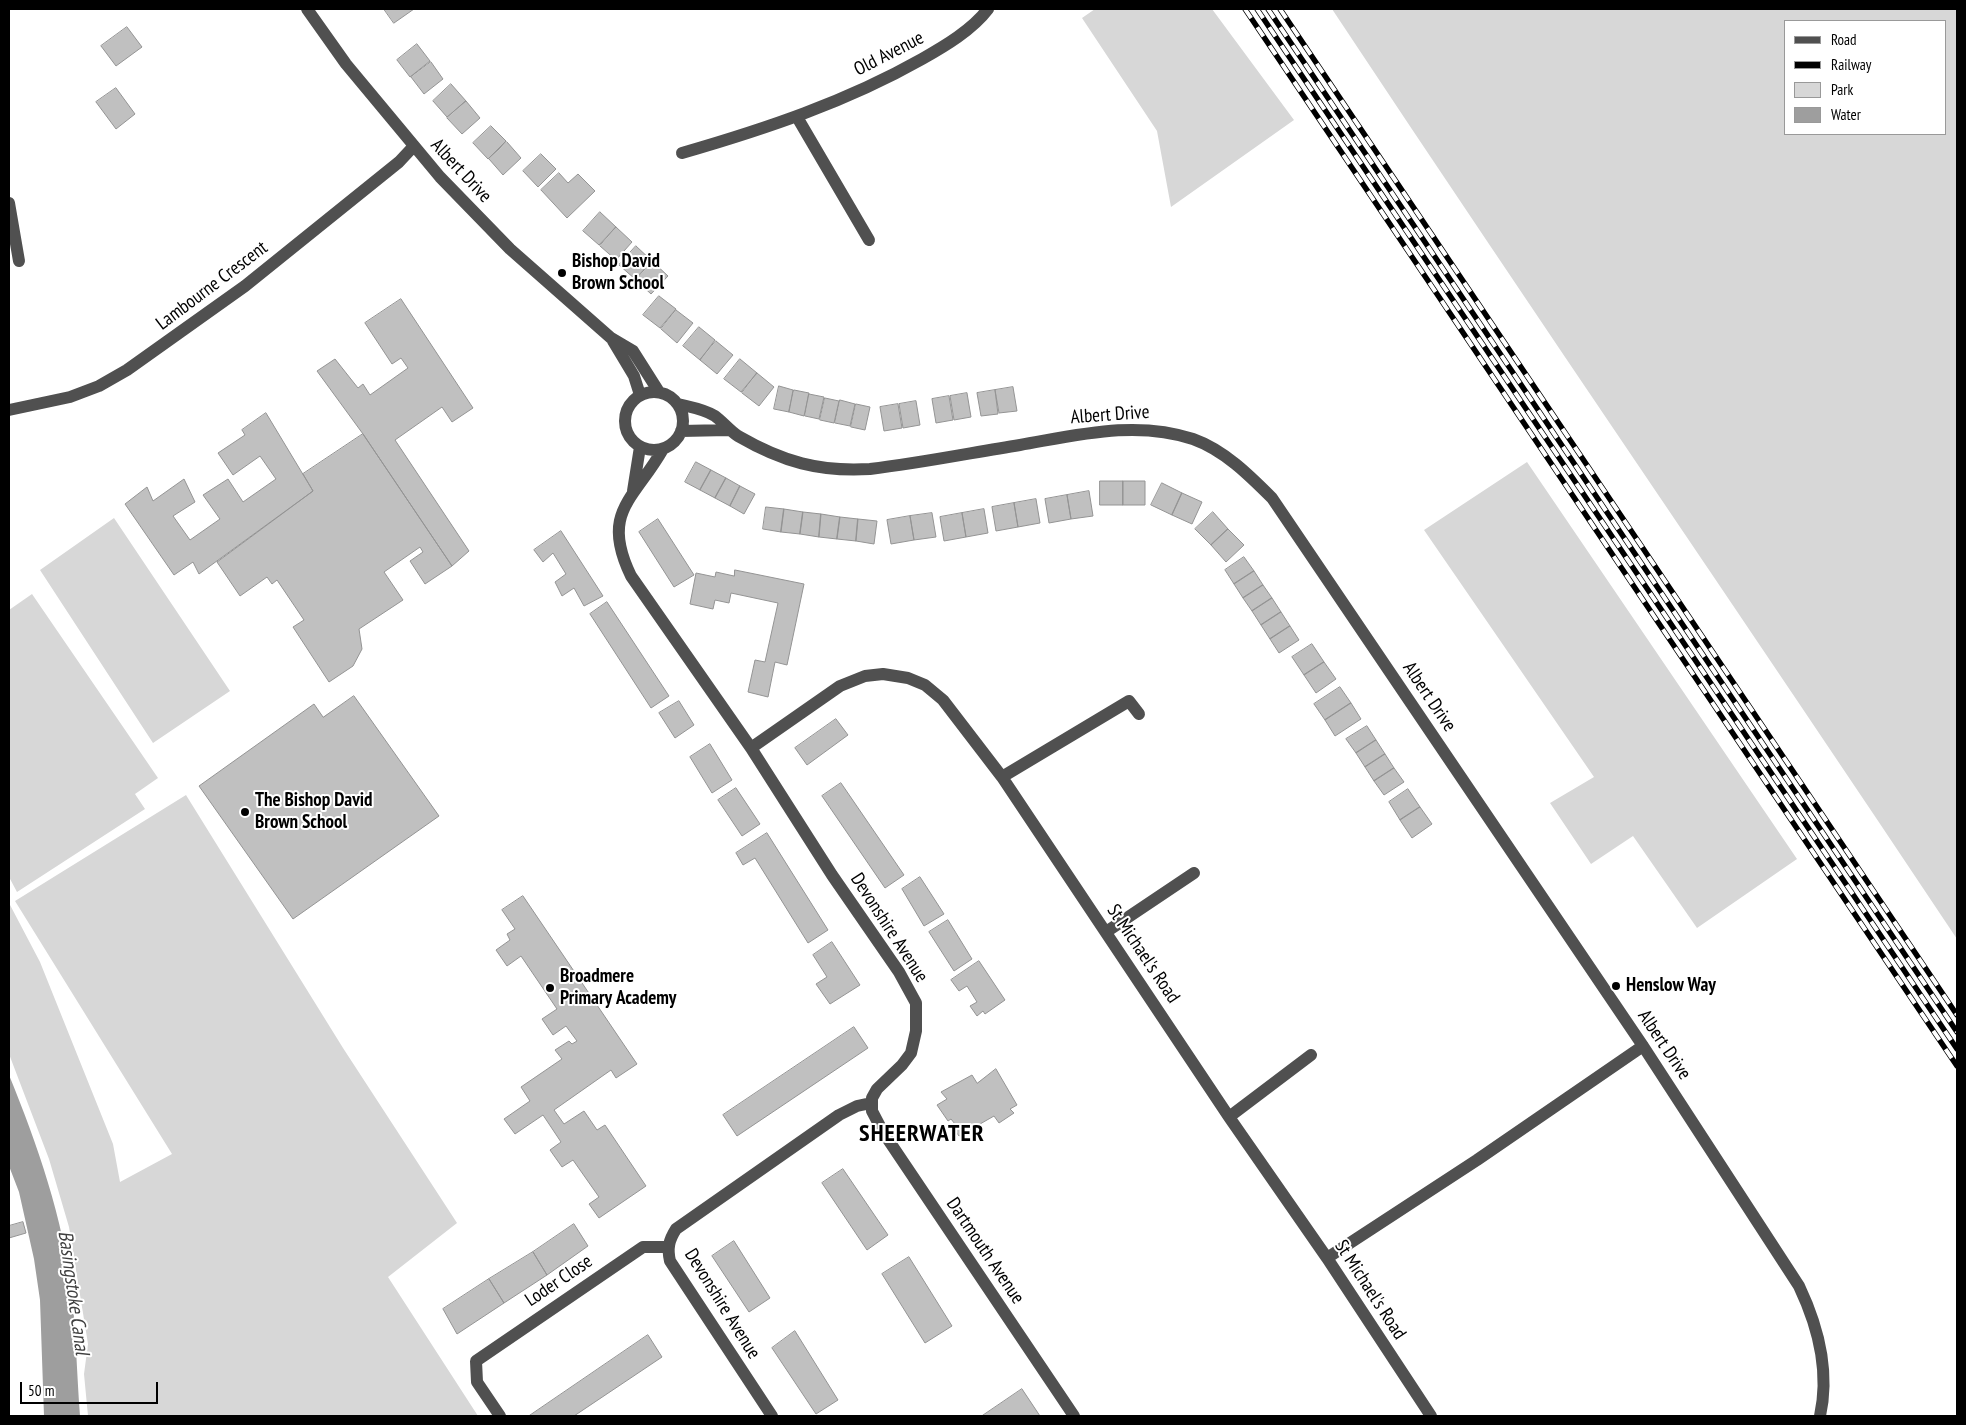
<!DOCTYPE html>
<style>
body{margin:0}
#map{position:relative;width:1966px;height:1425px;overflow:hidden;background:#fff;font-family:"PT Sans Narrow",sans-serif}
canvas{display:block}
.frame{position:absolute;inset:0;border:10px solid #000;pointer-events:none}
.legend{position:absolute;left:1784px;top:20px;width:162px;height:115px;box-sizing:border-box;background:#fff;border:1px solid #999;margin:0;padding:6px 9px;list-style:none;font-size:15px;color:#000}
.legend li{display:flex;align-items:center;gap:10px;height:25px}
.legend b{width:25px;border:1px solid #999}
.scale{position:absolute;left:20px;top:1382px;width:138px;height:22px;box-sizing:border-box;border:2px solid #000;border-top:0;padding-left:6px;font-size:15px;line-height:18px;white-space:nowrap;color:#000;-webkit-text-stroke:4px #fff;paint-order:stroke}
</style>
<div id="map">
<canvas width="1966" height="1425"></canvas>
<div class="frame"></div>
<ul class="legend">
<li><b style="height:6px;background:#505050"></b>Road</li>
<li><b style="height:6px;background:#000"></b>Railway</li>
<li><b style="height:14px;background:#d7d7d7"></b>Park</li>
<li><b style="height:14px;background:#9e9e9e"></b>Water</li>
</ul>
<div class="scale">50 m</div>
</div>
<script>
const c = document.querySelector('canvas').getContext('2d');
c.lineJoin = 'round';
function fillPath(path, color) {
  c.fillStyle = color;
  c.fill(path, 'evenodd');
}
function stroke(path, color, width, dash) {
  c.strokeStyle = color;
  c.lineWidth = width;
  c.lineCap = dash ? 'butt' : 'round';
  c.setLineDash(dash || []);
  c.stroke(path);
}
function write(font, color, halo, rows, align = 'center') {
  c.font = font + ' "PT Sans Narrow",sans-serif';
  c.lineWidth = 4;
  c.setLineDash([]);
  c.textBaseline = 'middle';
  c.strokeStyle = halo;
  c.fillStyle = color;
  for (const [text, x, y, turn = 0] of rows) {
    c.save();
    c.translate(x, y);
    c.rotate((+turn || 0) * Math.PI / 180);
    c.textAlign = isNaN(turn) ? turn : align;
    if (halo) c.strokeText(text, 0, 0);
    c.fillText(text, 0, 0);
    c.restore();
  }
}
const green = new Path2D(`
 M1095,9H1212L1294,120L1171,207L1157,131L1082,18Z
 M1332,9H1957V939C1750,628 1538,320 1332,9ZM1785,21H1945V134H1785Z
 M1527,462L1797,859L1697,928L1633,836L1591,864L1550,803L1594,777L1424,530Z
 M114,518L230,691L153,743L40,570Z
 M32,594L158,778L135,794L145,809L17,892L9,877V610Z
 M186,795L343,1048L457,1223L388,1277L478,1416H88L84,1374L88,1344L69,1227L49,1159L9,1054V903L40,962L113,1144L120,1182L172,1154L15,901Z`);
const water = new Path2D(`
 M9,1075C38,1146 63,1218 72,1294C76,1335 77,1376 80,1416H44L40,1300L34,1259L19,1192L9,1166Z`);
const building = new Path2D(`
 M384,9H414L394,23Z
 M127,27L142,47L116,66L101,46Z
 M417,44L430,61L410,77L397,60Z
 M431,62L443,79L424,94L411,77Z
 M451,84L466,101L447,117L433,101Z
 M116,88L135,114L116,129L96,102Z
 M466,101L480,118L462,134L447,118Z
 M491,126L506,141L488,159L473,143Z
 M507,142L521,158L503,175L489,159Z
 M541,154L556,169L538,187L523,171Z
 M559,173L568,183L578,174L595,191L567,218L541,190Z
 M600,212L616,227L599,245L583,231Z
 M616,227L632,242L616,260L600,246Z
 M636,246L652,261L635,279L619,265Z
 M652,261L668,276L651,294L636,280Z
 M659,296L676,309L660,328L643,315Z
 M401,299L473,408L452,422L442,407L395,440L469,551L452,566L363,434L317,371L335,359L358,388L363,384L370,395L408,368L401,358L392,364L365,323Z
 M676,310L693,323L677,343L661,329Z
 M699,327L715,340L700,360L683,346Z
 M716,341L733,355L717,374L700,360Z
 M740,359L757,373L741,392L724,379Z
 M757,373L774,387L759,406L742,393Z
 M779,386L793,390L789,412L774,409Z
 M1013,387L1017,411L999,413L995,390Z
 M794,390L809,393L804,416L789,412Z
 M995,390L998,414L981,416L977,393Z
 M967,393L971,417L954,420L950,396Z
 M809,394L824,397L819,419L805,416Z
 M949,396L953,420L936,423L932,399Z
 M825,398L839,401L834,423L820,420Z
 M840,400L855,404L850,426L835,423Z
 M916,401L920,425L903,428L899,404Z
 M856,404L870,407L865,430L851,427Z
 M898,404L902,428L884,431L880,407Z
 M266,413L313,491L199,574L193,562L174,575L125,504L147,487L153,501L184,479L195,502L173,516L190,540L220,519L203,495L228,479L243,502L276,479L260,456L233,475L218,453L245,435L242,430Z
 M363,434L452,566L425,584L410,561L423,552L420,547L384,572L403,600L359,629L362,649L353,666L329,682L293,627L304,620L277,580L272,584L267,577L240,596L217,562L313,491L303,474Z
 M696,462L711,470L700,490L685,482Z
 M711,470L726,478L715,498L700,490Z
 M726,478L740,486L730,506L715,498Z
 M1100,481H1123V505H1100Z
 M1123,481H1145V505H1123Z
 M1162,483L1182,493L1172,515L1151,505Z
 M740,486L755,494L744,514L730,506Z
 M1089,491L1093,516L1071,519L1067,495Z
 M1182,493L1202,502L1192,524L1172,515Z
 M1067,495L1071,519L1049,523L1045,499Z
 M1036,499L1040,523L1018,527L1014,503Z
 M1014,503L1018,527L996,531L992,507Z
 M766,507L784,509L781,532L763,529Z
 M784,509L803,512L800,534L781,532Z
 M984,509L988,533L966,537L962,513Z
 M803,512L821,514L819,537L800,534Z
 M1213,512L1228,529L1211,545L1195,529Z
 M932,513L936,537L914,540L910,516Z
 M962,513L966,537L944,541L940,517Z
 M821,514L840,517L837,539L819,537Z
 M910,516L914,540L891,544L887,520Z
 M840,517L858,519L856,541L837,539Z
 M658,519L694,575L674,587L639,532Z
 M858,519L877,521L874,544L856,541Z
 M1228,529L1244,545L1226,562L1211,545Z
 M561,531L603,596L584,606L574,588L562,596L555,582L566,574L553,553L543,562L534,550Z
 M1244,557L1254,571L1234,584L1225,570Z
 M735,570L804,584L787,665L775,662L768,697L748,692L755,660L765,662L778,603L731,593L729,603L715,600L713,609L690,604L696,573L715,577L716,572L734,576Z
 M1254,571L1263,585L1243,598L1234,584Z
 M1263,585L1272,598L1252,611L1243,598Z
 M1272,598L1281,612L1261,625L1252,611Z
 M607,602L669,696L651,708L590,614Z
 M1281,612L1290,626L1270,639L1261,625Z
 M1290,626L1299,640L1279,653L1270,639Z
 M1312,644L1324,662L1304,675L1292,657Z
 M1324,662L1336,679L1316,693L1304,675Z
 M1340,687L1351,703L1325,720L1314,704Z
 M354,696L439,816L293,919L199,786L314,704L323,717Z
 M679,701L694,725L675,738L659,713Z
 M1351,703L1361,719L1335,736L1325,720Z
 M836,719L848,735L807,765L795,748Z
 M1367,726L1376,740L1356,753L1346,739Z
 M1376,740L1385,754L1365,767L1356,753Z
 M710,744L732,780L712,793L690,757Z
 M1385,754L1394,768L1374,781L1365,767Z
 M1394,768L1404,782L1384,795L1374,781Z
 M841,783L904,875L885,888L822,796Z
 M736,788L760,824L742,836L718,800Z
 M1408,789L1420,807L1400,820L1389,802Z
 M1420,807L1432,824L1412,838L1400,820Z
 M767,833L828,930L808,943L755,858L743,865L736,853Z
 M920,877L944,914L924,926L902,889Z
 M523,896L637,1064L616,1078L611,1070L554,1110L564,1124L584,1111L597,1130L605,1125L646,1186L599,1218L589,1204L599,1197L573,1160L562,1167L550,1150L561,1142L543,1115L515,1134L504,1119L530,1101L521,1087L562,1059L555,1050L569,1041L572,1044L577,1041L566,1026L553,1035L542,1019L557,1009L521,956L507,966L496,950L510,940L507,934L515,929L502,910Z
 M948,920L972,959L954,971L929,932Z
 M832,942L860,985L830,1004L816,984L827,977L813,955Z
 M979,961L1005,1000L985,1014L983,1011L977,1016L970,1006L977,1002L967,986L959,991L951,980Z
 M854,1027L868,1048L737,1136L723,1115Z
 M996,1069L1017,1105L1010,1109L1014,1113L999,1123L994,1116L959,1136L953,1128L955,1124L951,1119L948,1121L937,1105L947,1099L941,1092L972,1075L977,1083Z
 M843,1169L888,1235L867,1250L822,1183Z
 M23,1222L26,1233L9,1238V1226Z
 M574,1224L588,1246L547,1275L533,1252Z
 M734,1241L770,1298L749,1312L712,1256Z
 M533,1252L547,1275L504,1303L489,1279Z
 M909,1257L952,1326L925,1343L882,1274Z
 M489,1279L504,1303L457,1334L443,1309Z
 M795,1331L838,1400L816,1414L772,1348Z
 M648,1335L662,1357L574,1416H529Z
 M1022,1389L1040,1416H982Z`);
const minor = new Path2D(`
 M307,9L346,64L440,177L510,249L611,338L633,351L659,392
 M797,117L869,240
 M682,153C765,129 846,102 922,59C945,46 972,30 988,9
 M9,203L19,261
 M613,341L634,376L640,395
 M625 421a29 29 0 1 1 58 0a29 29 0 1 1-58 0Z
 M678,404C690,407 704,409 715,416C723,422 729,430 738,436C783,462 819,472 870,469C921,463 970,453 1020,445C1078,435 1136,420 1193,439C1224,450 1249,475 1272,498L1643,1046L1799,1286C1818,1326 1830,1371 1820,1416
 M9,410L70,397L99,386L127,370L245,286L399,162L413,147
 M681,431L728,430
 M663,449C634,500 600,512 631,576L751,748L832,875L899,972L916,1003V1031L911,1053L902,1065L877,1089L872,1098V1111L883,1132L1074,1416
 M633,491L640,447
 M751,748L840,686L865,676L883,674L908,678L925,685L943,700L1002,777L1229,1117L1327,1258L1431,1416
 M1002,777L1129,701L1139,714
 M1106,932L1194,873
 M1229,1117L1311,1055
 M1327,1258L1477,1160L1643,1046
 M500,1416L477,1382L476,1361L643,1247H668
 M772,1416L670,1261C667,1248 669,1240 676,1229L839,1115L857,1106L871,1103`);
const rail = new Path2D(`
 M1245,9L1957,1066
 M1257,9L1957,1049
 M1268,9L1957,1032
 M1280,9L1957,1015`);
const markers = [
 [562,273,5,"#000"],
 [245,812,5,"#000"],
 [1616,986,5,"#000"],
 [550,988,5,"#000"]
];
const streetNames = [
 ["Old Avenue",889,54,-27],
 ["Albert Drive",461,171,47],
 ["Lambourne Crescent",212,286,-37],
 ["Albert Drive",1110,415,-4],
 ["Albert Drive",1429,697,56],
 ["Devonshire Avenue",889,928,57],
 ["St Michael's Road",1143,954,56],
 ["Albert Drive",1664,1045,56],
 ["Dartmouth Avenue",985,1251,56],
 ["Loder Close",559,1281,-34],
 ["St Michael's Road",1370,1290,57],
 ["Devonshire Avenue",722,1304,58]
];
const poiNames = [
 ["Bishop David",572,262],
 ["Brown School",572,284],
 ["The Bishop David",255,801],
 ["Brown School",255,823],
 ["Broadmere",560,977],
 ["Primary Academy",560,999],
 ["Henslow Way",1626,986]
];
const waterNames = [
 ["Basingstoke Canal",73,1293,82]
];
const districtNames = [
 ["SHEERWATER",922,1134]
];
fillPath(green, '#d7d7d7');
fillPath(water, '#9e9e9e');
fillPath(building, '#c0c0c0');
stroke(building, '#949494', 1);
stroke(minor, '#505050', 12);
stroke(rail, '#000', 5.5);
stroke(rail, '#fff', 4, [11]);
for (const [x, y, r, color] of markers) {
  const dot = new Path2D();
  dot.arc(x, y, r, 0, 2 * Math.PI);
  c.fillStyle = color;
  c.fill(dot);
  stroke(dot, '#fff', 2);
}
write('19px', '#000', '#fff', streetNames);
write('bold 19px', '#000', '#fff', poiNames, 'left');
write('italic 20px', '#3f3f3f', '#fff', waterNames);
c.letterSpacing = '1px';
write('bold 24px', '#000', '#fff', districtNames);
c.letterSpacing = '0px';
</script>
